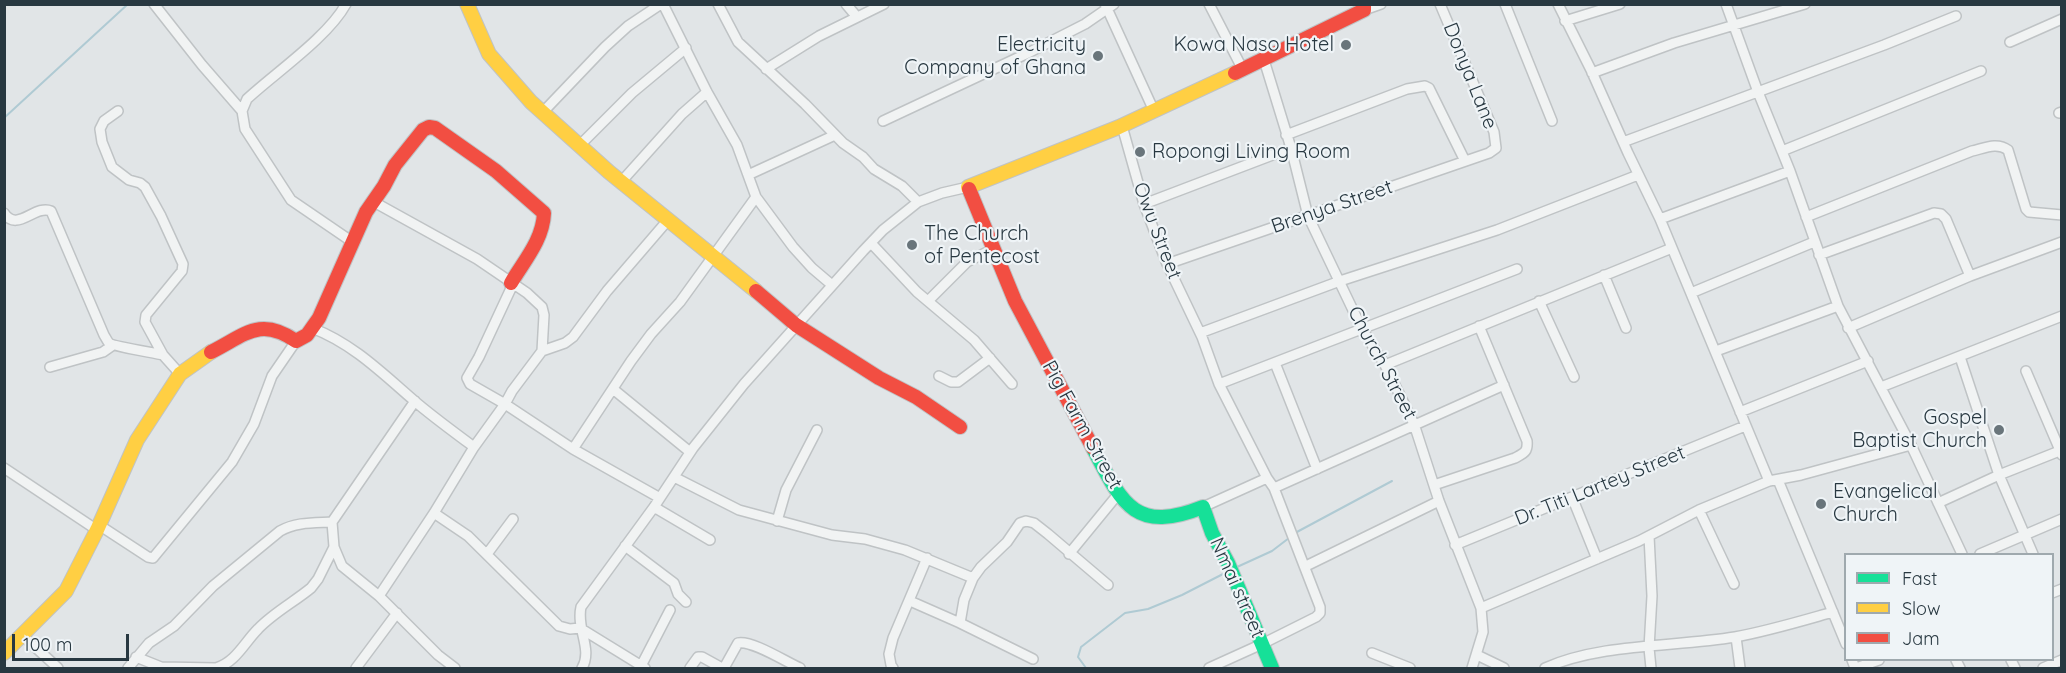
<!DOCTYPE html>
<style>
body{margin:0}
#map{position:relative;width:2066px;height:673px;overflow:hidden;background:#e1e5e7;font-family:Quicksand,sans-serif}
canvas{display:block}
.frame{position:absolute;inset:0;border:6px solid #283841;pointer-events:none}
.legend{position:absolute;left:1844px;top:553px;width:210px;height:108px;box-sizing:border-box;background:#eff4f7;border:2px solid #9fa9ae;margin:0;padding:8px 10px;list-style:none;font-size:18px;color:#283841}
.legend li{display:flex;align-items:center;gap:12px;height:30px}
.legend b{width:30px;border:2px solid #9fa9ae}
.scale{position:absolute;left:12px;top:634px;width:117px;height:27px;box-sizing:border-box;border:3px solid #283841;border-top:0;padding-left:8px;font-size:18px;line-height:21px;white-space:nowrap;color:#283841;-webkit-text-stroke:4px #eff4f7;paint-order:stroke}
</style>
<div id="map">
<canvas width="2066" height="673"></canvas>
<div class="frame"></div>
<ul class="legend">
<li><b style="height:8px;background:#16e098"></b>Fast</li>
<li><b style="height:8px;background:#ffcf43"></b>Slow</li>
<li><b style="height:8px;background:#f24e42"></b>Jam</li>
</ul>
<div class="scale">100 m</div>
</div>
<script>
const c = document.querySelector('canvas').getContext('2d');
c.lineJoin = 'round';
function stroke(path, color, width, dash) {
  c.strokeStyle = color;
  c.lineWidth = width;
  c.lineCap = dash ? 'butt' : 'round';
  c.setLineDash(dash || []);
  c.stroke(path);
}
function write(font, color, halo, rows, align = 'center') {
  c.font = font + ' Quicksand,sans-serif';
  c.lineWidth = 4.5;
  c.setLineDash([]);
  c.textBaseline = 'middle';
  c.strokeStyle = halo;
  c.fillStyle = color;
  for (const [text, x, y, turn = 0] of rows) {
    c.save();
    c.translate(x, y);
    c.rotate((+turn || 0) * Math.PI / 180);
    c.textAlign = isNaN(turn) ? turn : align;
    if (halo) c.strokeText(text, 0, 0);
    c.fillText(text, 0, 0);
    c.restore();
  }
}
const stream = new Path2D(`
 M4,118L128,4
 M1295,533L1392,481
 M1237,567L1272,551L1289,538
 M1086,668L1078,657L1081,647L1125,613L1148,609L1182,595L1223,574`);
const street = new Path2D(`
 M154,4L202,65L242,111
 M346,4C328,37 275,73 247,99L242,111L245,129L291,200L351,241
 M663,4L707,92L737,145L756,197L793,247L812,268L832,285
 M718,4L738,42L805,104L843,143L863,157L874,169L902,186L918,202
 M846,4L857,17
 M1105,4L1154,111
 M1209,4L1243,70
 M1505,4L1552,121
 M1558,4L1591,70L1628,153L1660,219L1769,481
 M1726,4L1758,92L1790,171L1838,306L1911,445L1962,554
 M1364,10L1381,4
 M1565,21L1620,4
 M2010,42L2062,19
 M1264,60L1291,148L1308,216L1362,329L1385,365L1414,424L1439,501L1481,608L1483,632L1472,668
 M766,69L819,36L884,4
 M1592,73L1674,43L1805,4
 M118,111L104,121L100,129L102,142L112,167L129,180L140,183L145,187L161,216L183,264L182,271L146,315L145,322L163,355L180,374
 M543,112L605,47L628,26L661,4
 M2059,113L2062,112
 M883,121L1028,53L1085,24L1114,4
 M1122,126L1144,204L1167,264L1202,337L1219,384L1267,478L1203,507
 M1286,135L1407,89L1425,86L1429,88L1465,161
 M1623,142L1884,45L1956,16
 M580,145L632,93L686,48
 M1782,151L1981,71
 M748,175L835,135
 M621,182L682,114L707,92
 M374,202L477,259L527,293L542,307L544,315L542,351L512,391L505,404L573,449L660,498
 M1144,204L1291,148
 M4,213C17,233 35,204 51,211L104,335C106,338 107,341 109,343C112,346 155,353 163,355
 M1806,217L1972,151C1985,148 1997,142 2008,150L2026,209L2029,212L2062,215
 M1660,219L1790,171
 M871,243L917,292L974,340L1012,384
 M1819,255L1934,213L1941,214L1946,219L1970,276
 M1167,264L1489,153L1496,148L1494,132L1440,4
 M1604,275L1626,328
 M1691,293L1814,242
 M928,301L967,262L993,249
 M1539,301L1574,377
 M312,328C354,344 384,375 418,404C436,419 455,433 474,447
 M1848,328L1970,276L2062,242
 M1200,333L1340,281L1497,230L1638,175
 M542,351L565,343L573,337L607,291L668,220
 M1716,351L1838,306
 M1960,357L1999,475L2033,554
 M1275,363L1317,469
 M1385,365L1672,248
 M50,367L103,352L113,345
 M2026,371L2062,455
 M939,376L951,382H958L990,358
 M1219,384L1517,269
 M1881,387L2062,316
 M613,389L690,452
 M415,401L332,522L334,547L342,566L379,596L438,655L455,668
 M1740,412L1868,361
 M573,449L631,361L651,334L680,302L756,197
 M4,468L97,530
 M674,477L739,510L832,535L865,539L905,550L973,578
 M1778,480L1846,644
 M1434,485L1515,458C1524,453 1528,452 1527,441L1479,326
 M1274,488L1504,385
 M1572,497L1597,559
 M1938,503L1999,475L2062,450
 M654,507L710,540
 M1699,510L1734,584
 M434,513L468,536L559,626L570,629L580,628L645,668
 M777,521L786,490L817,430
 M99,525L148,557L153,558L232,462L254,424L272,376L296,341
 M1649,536L1652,596L1649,648L1651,668
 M1455,545L1745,426
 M625,546L674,583L678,594L686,602
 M487,554L513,519
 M1069,554L1119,493
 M1980,554L2062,519
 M1306,566L1439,501
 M2052,593L2062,589
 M379,596L434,513L474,447L505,404L470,384L467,378L479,357L513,284
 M910,601L960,623L1033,659
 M1481,608L1639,541L1699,510L1769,481L1801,475L1911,445
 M960,623L964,600L973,578L981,567L1007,542L1020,523L1026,521L1034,523L1048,534L1108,585
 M23,636L58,668
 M1736,637L1740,668
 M1372,653L1410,668
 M1477,655L1504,668
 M136,657L161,667L216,668C236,662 244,643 258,629C273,613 294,602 311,588L318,579L334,547
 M1852,660L1855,668
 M1956,660L1960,668
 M2011,660L2015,668
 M641,666L670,610
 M128,668L149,643L174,626L213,586L280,531C296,522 313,523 332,522
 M356,668L397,613
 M582,668C593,649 576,629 581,607L654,507L693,448L744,384L863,251L883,230L918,202L942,193L968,187
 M690,668L698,657H702L722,668
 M724,668L738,643C752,640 786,662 800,668
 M893,668L891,665L889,654L893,638L927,558
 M1209,668L1262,644L1316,617L1320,613V607L1274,488L1267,478
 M1545,668C1601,643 1675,647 1735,637C1768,631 1801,621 1833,612
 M1856,668L1879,660
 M2043,668L2062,660`);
const fast = new Path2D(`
 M1093,448C1122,504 1135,534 1203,507L1212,533L1228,563L1272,668`);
const slow = new Path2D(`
 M467,4L489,54L531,102L609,172L756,291
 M969,189L968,187L1119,127L1235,73
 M4,653L66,591L97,530L137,440L180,374L211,352`);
const jam = new Path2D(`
 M1235,73L1364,10V4
 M969,189L1015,301L1093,448
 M756,291L796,325L879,378L916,397L960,427
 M211,352C245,335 260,316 296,341L307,335L319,318L366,212L384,186L395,165L423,130L429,127L435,128L496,171L544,213C543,240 524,261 511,283`);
const markers = [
 [1346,45,6,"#69757b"],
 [1098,56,6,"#69757b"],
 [1140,152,6,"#69757b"],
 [912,245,6,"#69757b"],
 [1999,430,6,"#69757b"],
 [1821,504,6,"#69757b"]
];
const poiNames = [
 ["Electricity",1086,45],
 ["Company of Ghana",1086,68],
 ["Kowa Naso Hotel",1334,45],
 ["Ropongi Living Room",1152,152,"left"],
 ["The Church",924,234,"left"],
 ["of Pentecost",924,257,"left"],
 ["Gospel",1987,418],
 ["Baptist Church",1987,441],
 ["Evangelical",1833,492,"left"],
 ["Church",1833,515,"left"]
];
const streetNames = [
 ["Donya Lane",1470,76,68],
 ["Brenya Street",1332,207,-19],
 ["Owu Street",1157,231,69],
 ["Church Street",1382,363,62],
 ["Pig Farm Street",1082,425,61],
 ["Dr. Titi Lartey Street",1600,486,-22],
 ["Nmai street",1237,588,66]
];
stroke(stream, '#afcad3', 2);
stroke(street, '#bfc3c5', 12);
stroke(fast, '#bfc3c5', 16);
stroke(slow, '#bfc3c5', 16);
stroke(jam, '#bfc3c5', 16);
stroke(street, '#f1f3f3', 9);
stroke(fast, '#16e098', 14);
stroke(slow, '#ffcf43', 14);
stroke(jam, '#f24e42', 14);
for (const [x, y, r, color] of markers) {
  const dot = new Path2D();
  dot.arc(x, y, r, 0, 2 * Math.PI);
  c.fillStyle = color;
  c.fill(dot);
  stroke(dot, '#eff4f7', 2);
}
write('20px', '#283841', '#eff4f7', poiNames, 'right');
write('20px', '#283841', '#eff4f7', streetNames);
</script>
